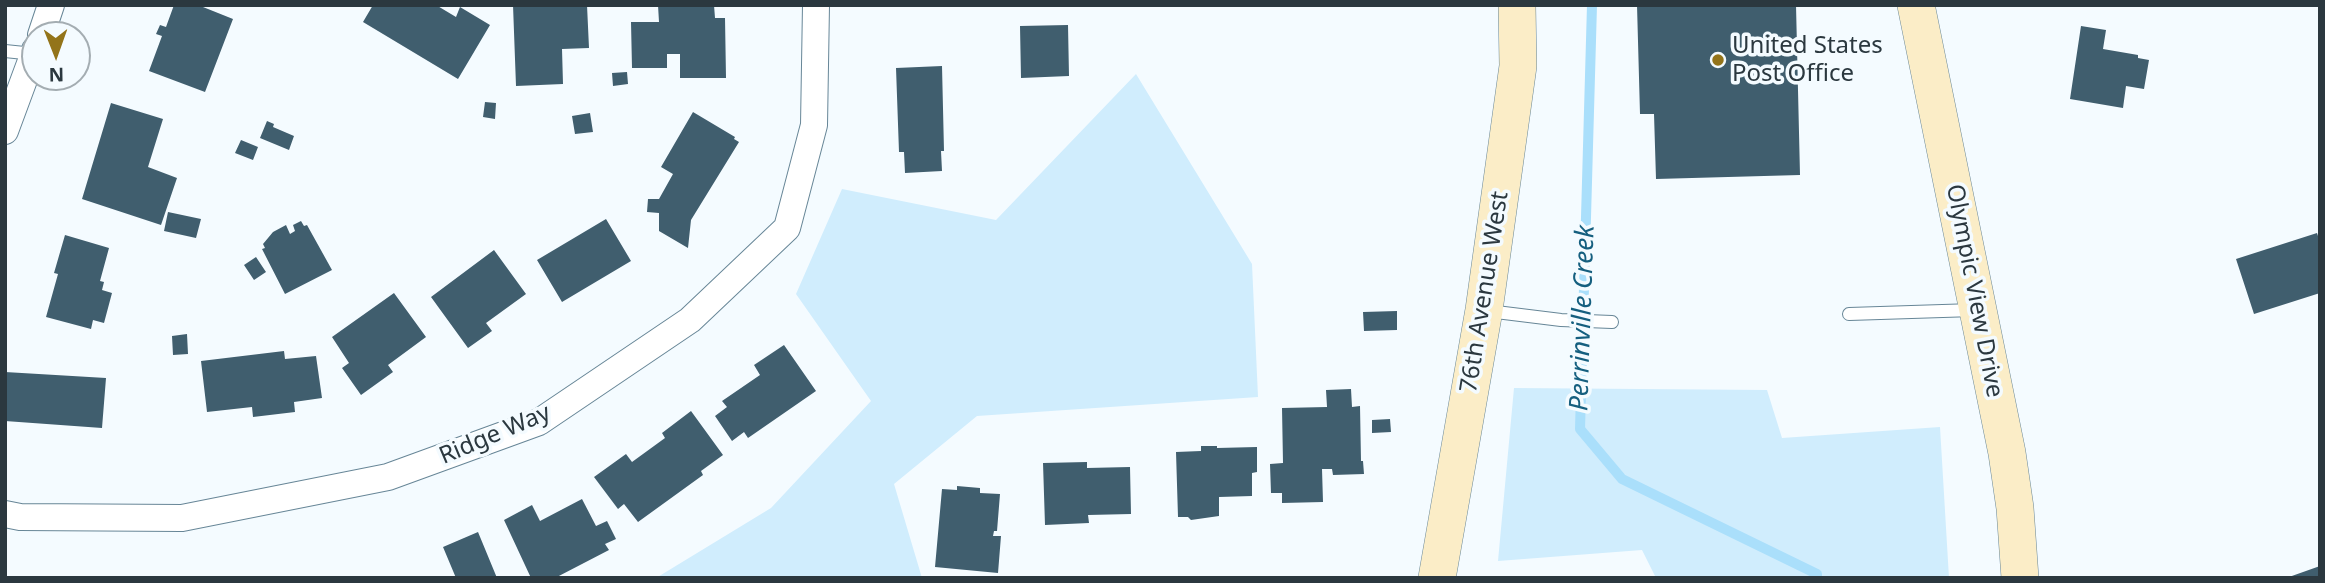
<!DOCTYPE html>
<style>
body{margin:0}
#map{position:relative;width:2325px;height:583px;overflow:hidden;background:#f4fbff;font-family:"Noto Sans",sans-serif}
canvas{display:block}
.frame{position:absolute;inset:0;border:7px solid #2b383f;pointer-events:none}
.north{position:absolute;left:21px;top:21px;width:70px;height:70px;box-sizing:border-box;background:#f4fbff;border:2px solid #a4adb2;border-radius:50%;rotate:179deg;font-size:19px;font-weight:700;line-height:28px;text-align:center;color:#2b383f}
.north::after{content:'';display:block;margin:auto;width:24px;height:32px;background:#93741a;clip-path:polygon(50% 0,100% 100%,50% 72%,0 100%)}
</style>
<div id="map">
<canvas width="2325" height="583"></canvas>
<div class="frame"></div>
<div class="north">N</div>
</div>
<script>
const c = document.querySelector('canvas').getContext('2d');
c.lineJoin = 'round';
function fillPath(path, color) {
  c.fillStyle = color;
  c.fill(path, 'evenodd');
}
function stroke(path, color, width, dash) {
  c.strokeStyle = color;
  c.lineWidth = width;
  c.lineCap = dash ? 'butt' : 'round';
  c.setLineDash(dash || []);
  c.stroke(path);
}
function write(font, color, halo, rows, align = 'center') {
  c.font = font + ' "Noto Sans",sans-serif';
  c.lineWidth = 7;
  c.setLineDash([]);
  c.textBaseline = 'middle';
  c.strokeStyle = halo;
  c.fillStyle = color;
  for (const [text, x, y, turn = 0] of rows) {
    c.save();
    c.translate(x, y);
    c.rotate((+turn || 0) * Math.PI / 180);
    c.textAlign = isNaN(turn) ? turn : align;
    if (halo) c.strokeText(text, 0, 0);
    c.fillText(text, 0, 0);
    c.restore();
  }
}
const green = new Path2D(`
 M1136,74L1252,264L1258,397L977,416L894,484L922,578H656L771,508L871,401L796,294L842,189L996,220Z
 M1514,388L1767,390L1782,438L1940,427L1949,578H1656L1642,550L1498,561Z`);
const stream = new Path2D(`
 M1592,5L1580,429L1622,479L1817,574V578`);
const building = new Path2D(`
 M174,5H198L233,19L205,92L149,71L162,36L156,34L160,25L166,27Z
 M373,5H436L456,17L460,7L490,25L458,79L363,22Z
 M513,5H587L589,48L562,49L563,84L516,86Z
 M658,5H714L715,18H725L726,78H680V54H667V68H632L631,22H659Z
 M1637,5H1796L1800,175L1656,179L1654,114H1640Z
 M1068,25L1069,76L1021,78L1020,26Z
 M2081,26L2106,30L2103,49L2138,55V58L2149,60L2144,89L2126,86L2123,108L2070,99Z
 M942,66L944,151H941L942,171L905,173L904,152H899L896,68Z
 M627,72L628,84L613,86L612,73Z
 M485,102L496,103L495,119L483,117Z
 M111,103L163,119L148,167L177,178L161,225L82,199Z
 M693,112L735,137L734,139L739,142L691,220L688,248L659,231V213L647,212L648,199H659L673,174L661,167Z
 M590,113L593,132L575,134L572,116Z
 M267,121L274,124L273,127L294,136L289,150L260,138Z
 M241,140L258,147L253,160L235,153Z
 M168,212L201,219L196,238L164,231Z
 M606,219L631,261L562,302L537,260Z
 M301,221L304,226L307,225L332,270L285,294L262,249L265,248L263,244L273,232L286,225L290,234L295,231L293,225Z
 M2317,233L2320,242V293L2254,314L2236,259Z
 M65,235L109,248L100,281L104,282L102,290L112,293L104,323L93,320L91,329L46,317L58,274L54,273Z
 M494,250L526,294L486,323L492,331L468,348L431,297Z
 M256,257L266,272L254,280L244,265Z
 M394,293L426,337L388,365L393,372L361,395L342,368L349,363L332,337Z
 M1397,311V330L1364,331L1363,312Z
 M187,334L188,354L173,355L172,336Z
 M784,345L816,391L748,438L744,432L732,441L715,416L727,407L722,401L760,375L754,365Z
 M284,351L285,359L316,356L322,398L294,402L295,412L253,417L252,407L207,412L201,361Z
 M5,372L106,378L102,428L5,421Z
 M1351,389L1352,407L1360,406L1361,461H1363L1364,474L1333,475L1332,469H1322L1323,502L1282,503V493H1271L1270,464L1283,463L1282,408L1327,407L1326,390Z
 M691,411L723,455L701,471L703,475L638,522L624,504L618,509L594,477L626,454L632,462L665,438L662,433Z
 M1390,419L1391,432L1372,433V420Z
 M1201,446H1217V448L1257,447V472L1252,473V496L1219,497V516L1191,520L1188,517H1178L1176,452L1201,451Z
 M1087,462V468L1130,467L1131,514L1088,515L1089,523L1045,525L1043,463Z
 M957,486L980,488V493L1000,494L997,531H994L993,536H1001L998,573L935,567L942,489L957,490Z
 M582,499L596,526L607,521L616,539L605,544L609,550L555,578H531L504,520L532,505L540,521Z
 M478,532L497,578H456L443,547Z
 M2320,566V578H2289V577Z`);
const lane = new Path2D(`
 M5,51L34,54
 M1488,311L1561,320L1612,322
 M1849,314L1974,310`);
const street = new Path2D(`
 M41,35L51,5
 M5,131L35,50
 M5,514L20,517L182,518L388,477L539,422L690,320L787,228L814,125L816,5`);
const secondary = new Path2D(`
 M1916,5L2007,453L2015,508L2020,578
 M1437,578L1484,310L1518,66L1517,5`);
const markers = [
 [1718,60,7,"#93741a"]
];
const poiNames = [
 ["United States",1732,46],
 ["Post Office",1732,74]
];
const streetNames = [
 ["Olympic View Drive",1974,291,79],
 ["76th Avenue West",1485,292,-81],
 ["Ridge Way",495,435,-23]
];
const waterNames = [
 ["Perrinville Creek",1583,318,-88]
];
fillPath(green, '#d0edfd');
stroke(stream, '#aadffb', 10);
fillPath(building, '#405e6e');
stroke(lane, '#678697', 14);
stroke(street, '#678697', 28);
stroke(secondary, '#678697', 38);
stroke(lane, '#fff', 12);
stroke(street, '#fff', 26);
stroke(secondary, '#fbedc7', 37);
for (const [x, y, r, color] of markers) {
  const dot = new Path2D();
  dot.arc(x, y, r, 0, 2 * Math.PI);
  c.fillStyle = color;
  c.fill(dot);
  stroke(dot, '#f4fbff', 2.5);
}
write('24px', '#2b383f', '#f4fbff', poiNames, 'left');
write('24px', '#2b383f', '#f4fbff', streetNames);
write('italic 26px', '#155f7f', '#f4fbff', waterNames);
</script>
